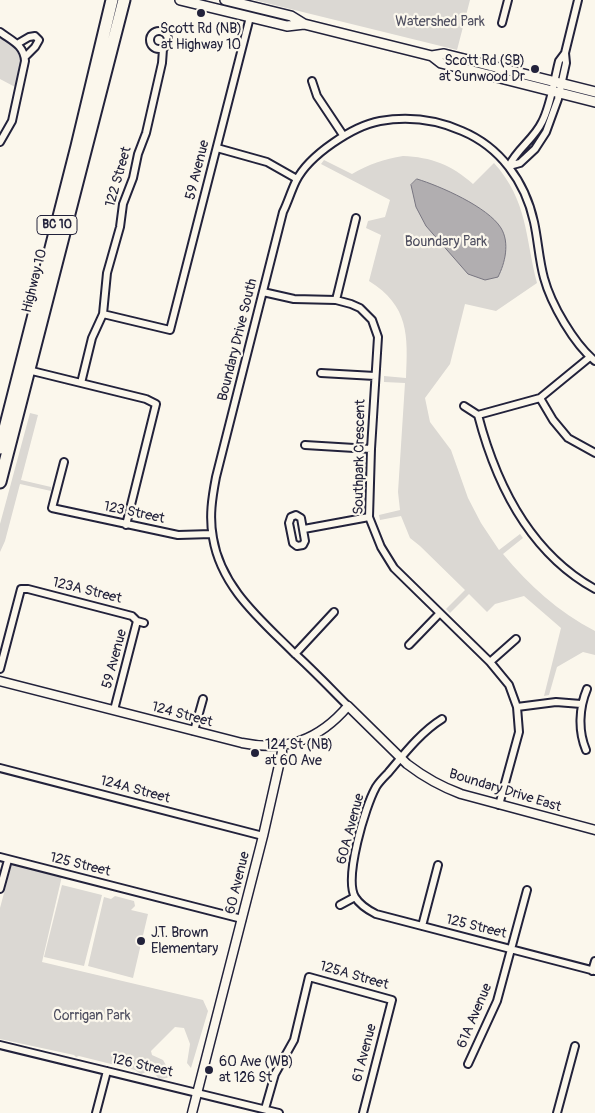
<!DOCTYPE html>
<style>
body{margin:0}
canvas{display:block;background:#fbf7ec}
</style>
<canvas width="595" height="1113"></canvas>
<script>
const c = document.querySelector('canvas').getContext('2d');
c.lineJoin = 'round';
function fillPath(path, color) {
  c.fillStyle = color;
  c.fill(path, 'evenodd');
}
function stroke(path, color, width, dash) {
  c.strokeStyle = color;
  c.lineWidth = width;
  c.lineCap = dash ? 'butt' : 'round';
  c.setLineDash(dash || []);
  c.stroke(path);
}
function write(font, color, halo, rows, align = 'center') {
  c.font = font + ' Pangolin,sans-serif';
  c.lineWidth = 4.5;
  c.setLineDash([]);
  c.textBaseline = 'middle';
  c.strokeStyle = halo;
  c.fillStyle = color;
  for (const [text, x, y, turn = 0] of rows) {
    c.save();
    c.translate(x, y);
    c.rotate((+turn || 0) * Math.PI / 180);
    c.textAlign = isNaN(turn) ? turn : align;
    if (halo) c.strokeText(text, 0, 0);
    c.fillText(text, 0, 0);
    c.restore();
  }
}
const green = new Path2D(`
 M254,0H470L457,50Z
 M0,34L19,48L23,61L17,88L0,79Z
 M403,156C431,157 452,165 473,184L494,163C528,201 525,237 537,283L496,311L465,304L450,364L425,398L430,422L451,450L468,498L481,523L499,550L520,534L523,538L503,554C529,585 558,612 595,631V655L583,652L557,667L549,695L544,696L561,628L524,596L495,604L487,612L469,594L450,613L446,609L465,590L420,546L410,538L401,516L380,520L379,515L400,510L398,492L405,383L384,382V376L406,378C408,335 409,306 369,281L381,235L366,228L368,221L385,217L390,200L321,164L324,160L352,174C369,164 384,159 403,156Z
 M30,413L38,415L21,480L51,487V491L20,484L5,541L0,552V524Z
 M12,863L62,876L42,962L203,1000L208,1011L191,1068L187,1063L190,1044L184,1028L175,1027L151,1051L152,1055L163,1060L171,1074L167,1078L159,1079L156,1075L149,1071L141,1074L135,1070L79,1056L76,1057L74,1055L0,1039V908Z
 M62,885L102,895L84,966L44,957Z
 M115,896L134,901L135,906L131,910L148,914L133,978L88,966L104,897L111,899Z`);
const water = new Path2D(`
 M417,179C440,186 488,207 501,228C510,243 505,263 498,277L485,280L468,274L426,226L416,207L411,185Z`);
const minor = new Path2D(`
 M502,23L508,0
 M150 40a9 9 0 1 1 18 0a9 9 0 1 1-18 0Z
 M0,32C12,41 24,45 25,61L12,121L0,142
 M17,44L29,37L35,36L39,40L35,47L25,57
 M312,81L317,96L343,135
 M217,148L267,162L297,179
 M509,166L520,163L535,149L546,132L558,99L566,63L565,53L578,0
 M509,166C517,149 534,139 542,122C551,105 554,80 559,61L565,53
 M263,292L294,299L336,300L351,304L360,308L372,320L378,337L371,449L369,517L381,547L394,568L490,662L509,685L517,707L519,732L499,805
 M336,300L356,218
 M103,314L170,330L250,17
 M590,357L540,398L478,415C496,484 530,553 595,589
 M28,370L146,399L156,404L126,525
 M321,373L375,376
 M81,383L92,338L103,314L107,273L120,227L123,204L133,178L138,154L146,133L162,63L163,49
 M540,398L553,420L568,438L595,453
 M464,406L478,415
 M305,445L371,449
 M64,462L52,508L178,535L212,534
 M296,515L301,518L305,541L303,545L297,546L293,543L289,523L291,517Z
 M304,529L369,517
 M409,645L439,614
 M295,654L334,612
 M490,662L516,639
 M0,669L21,589H28L132,616L137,621L144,623
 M348,706C330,688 312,669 293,652C260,619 221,587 213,538C209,517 212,498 216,477L283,212C288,202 291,191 296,181C309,155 353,126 380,121C409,116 435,119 462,131C500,147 525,181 534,222C538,240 539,260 544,278C551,304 574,344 595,361
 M517,707L556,702L581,704
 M114,710L137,621
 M442,719C421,732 404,754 388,773C384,777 379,782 376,787C365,807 344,878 355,897C360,905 368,910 376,914L595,971
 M194,731L203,699
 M586,750C578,731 579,708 587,689
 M0,768L263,836
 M0,857L242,919
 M0,889L8,860
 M340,905L355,897
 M422,926L438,865
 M592,971L595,961
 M0,1045L279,1113
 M468,1064L497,1001L527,890
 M265,1109L275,1074L294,1040L309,977L392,1000L363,1113
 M96,1113L107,1071
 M557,1113L575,1046`);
const tertiary = new Path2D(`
 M0,681L242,743C286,752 319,740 348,706L407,764C424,777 442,787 461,794L595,830
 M192,1113L263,836L282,752L281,746`);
const secondary = new Path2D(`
 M180,0L287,26L304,24
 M225,0L291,16L304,24L432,56L441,63L595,102
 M432,56L444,54L595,92`);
const trunk = new Path2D(`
 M0,448L77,146L112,0
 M0,482L124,0`);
const markers = [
 [201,13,5,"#22223b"],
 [535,69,5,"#22223b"],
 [255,753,5,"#22223b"],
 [141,941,5,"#22223b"],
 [209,1070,5,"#22223b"]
];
const shields = [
 [57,225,40]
];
const shieldNames = [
 ["BC 10",57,225]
];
const parkNames = [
 ["Watershed Park",440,22],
 ["Boundary Park",446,242],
 ["Corrigan Park",92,1016]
];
const poiNames = [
 ["Scott Rd (NB)",201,29,"center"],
 ["at Highway 10",201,45,"center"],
 ["Scott Rd (SB)",525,61,"right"],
 ["at Sunwood Dr",525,77,"right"],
 ["124 St (NB)",265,745],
 ["at 60 Ave",265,761],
 ["J.T. Brown",151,933],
 ["Elementary",151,949],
 ["60 Ave (WB)",219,1062],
 ["at 126 St",219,1078]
];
const streetNames = [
 ["59 Avenue",198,170,-76],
 ["122 Street",119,177,-74],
 ["Highway 10",35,281,-76],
 ["Boundary Drive South",238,340,-76],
 ["Southpark Crescent",360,457,-89],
 ["123 Street",134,513,12],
 ["123A Street",87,591,14],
 ["59 Avenue",115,659,-75],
 ["124 Street",182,715,15],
 ["124A Street",135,790,15],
 ["Boundary Drive East",505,791,17],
 ["60A Avenue",351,829,-75],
 ["125 Street",80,865,14],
 ["60 Avenue",238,883,-76],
 ["125 Street",476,927,14],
 ["125A Street",354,976,16],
 ["61A Avenue",475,1016,-67],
 ["61 Avenue",365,1053,-75],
 ["126 Street",142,1066,13]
];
fillPath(green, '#dbd8d3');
fillPath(water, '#b1aeb0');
stroke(water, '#787681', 1);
stroke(minor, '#22223b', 10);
stroke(tertiary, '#22223b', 11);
stroke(secondary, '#22223b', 12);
stroke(trunk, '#22223b', 15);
stroke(minor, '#fbf7ec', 6);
stroke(tertiary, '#fbf7ec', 8);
stroke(secondary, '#fbf7ec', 9);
stroke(trunk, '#fbf7ec', 11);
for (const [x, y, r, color] of markers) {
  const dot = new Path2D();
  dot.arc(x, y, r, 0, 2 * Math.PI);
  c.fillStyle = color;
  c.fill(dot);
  stroke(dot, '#fbf7ec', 2);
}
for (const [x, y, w] of shields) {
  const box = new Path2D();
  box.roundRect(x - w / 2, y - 9.5, w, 19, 4);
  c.fillStyle = '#fbf7ec';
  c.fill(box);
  stroke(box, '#22223b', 1);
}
write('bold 12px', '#22223b', null, shieldNames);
write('14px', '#505061', '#fbf7ec', parkNames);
write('14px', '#22223b', '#fbf7ec', poiNames, 'left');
write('14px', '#22223b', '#fbf7ec', streetNames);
</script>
